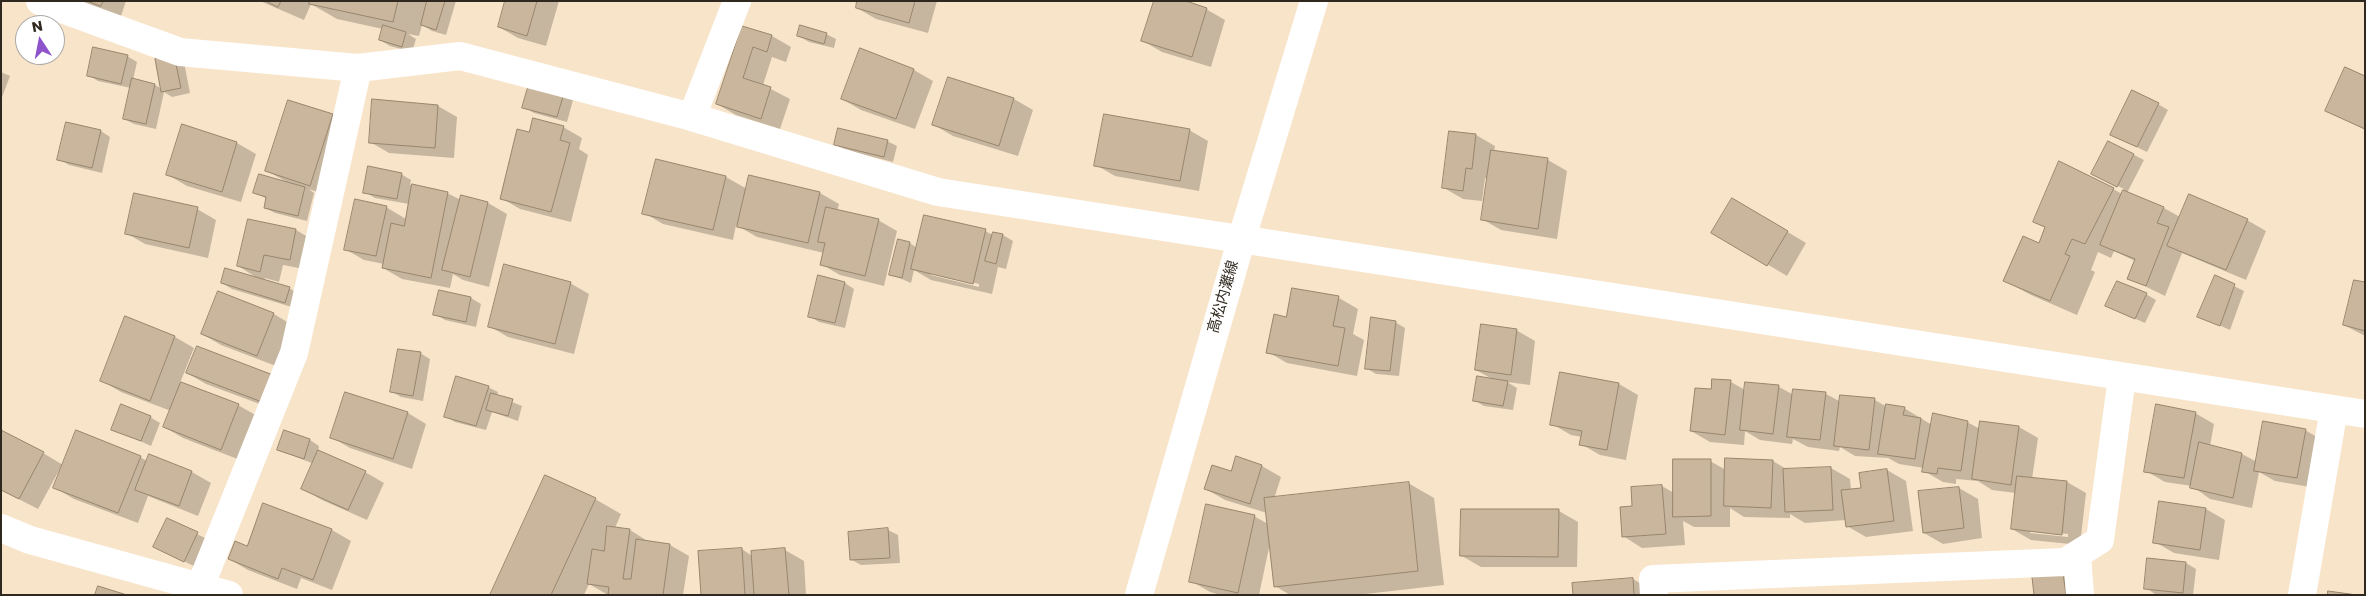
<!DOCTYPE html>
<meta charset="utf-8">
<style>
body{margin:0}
#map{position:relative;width:2366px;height:596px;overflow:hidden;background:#f8e4c9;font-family:Poppins,sans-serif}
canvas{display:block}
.frame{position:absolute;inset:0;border:2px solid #2f281e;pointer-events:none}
.north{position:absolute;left:15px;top:15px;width:50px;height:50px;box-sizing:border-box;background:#fff;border:1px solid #aca9a5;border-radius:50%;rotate:349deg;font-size:14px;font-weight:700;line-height:20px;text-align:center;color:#2f281e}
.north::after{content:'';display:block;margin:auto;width:18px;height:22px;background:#8e54cb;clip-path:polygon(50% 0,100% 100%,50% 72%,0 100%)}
</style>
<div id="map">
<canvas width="2366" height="596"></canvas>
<div class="frame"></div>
<div class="north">N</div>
</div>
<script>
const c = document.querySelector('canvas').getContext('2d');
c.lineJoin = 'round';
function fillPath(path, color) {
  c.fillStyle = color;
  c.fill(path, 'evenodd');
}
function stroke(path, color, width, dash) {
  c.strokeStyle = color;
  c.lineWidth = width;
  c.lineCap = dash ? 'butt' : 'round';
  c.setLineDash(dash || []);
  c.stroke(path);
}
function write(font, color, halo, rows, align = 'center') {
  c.font = font + ' Poppins,"Noto Sans JP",sans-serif';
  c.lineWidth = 4;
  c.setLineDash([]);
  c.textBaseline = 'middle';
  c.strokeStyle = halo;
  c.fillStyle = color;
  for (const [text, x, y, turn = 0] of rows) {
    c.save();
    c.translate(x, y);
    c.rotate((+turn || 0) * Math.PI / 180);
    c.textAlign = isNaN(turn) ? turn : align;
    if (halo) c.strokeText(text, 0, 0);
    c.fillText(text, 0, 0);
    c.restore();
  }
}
const shadow = new Path2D(`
 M79,1H126L121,16Z
 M260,1H456L446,35L432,31L422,25L419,36L408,34L416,39L412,52L390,46L380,40L383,29L337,19L311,4L304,20Z
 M506,1H559L546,46L518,38L499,27Z
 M859,1H937L928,33L876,19L857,8Z
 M1206,9L1225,20L1211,67L1162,52L1143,41Z
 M743,27L772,36L791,47L786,62L772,57L763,85L790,99L780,129L736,115L717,104Z
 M826,34L836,39L834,48L809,42L799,36Z
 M861,50L914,70L933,81L915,129L861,110L842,99Z
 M127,56L137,62L133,80L155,85L162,89L156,60L184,62L190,93L172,97L164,92L156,129L134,124L124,119L131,88L98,81L88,75Z
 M1,72L10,76L1,100Z
 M2365,78V130L2327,110Z
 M949,79L1014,99L1033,110L1018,156L953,136L934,125Z
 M529,86L573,100L567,122L534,113L524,107Z
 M373,101L438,106L457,117L454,158L389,153L370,142Z
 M2158,104L2168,110L2147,152L2122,140Z
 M333,115L352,126L329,196L309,189L314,193L307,221L275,213L265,208L267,199L255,192L285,181L267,171Z
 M183,126L237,143L256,154L241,202L187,186L168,175Z
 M563,127L582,138L579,149L588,155L571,222L520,209L501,198L530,133Z
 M1189,130L1208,141L1199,191L1115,176L1096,165Z
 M101,131L110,137L102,173L69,165L59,159Z
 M1451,133L1476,135L1495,146L1494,152L1548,160L1567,171L1557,239L1501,230L1482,219L1488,179L1485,178L1482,201L1463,199L1444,188Z
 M887,141L897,146L893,162L845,150L835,144Z
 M2109,142L2144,160L2127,193L2164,208L2180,217L2247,220L2266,231L2246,280L2182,253L2165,296L2128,278L2135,261L2114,251L2111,258L2098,252L2091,270L2095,272L2077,315L2031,295L2005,281L2039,244L2046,228L2035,222L2113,189L2122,194L2124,189L2103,179Z
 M657,161L726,177L747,189L750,177L820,193L839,204L837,211L878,220L897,231L884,286L840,275L821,264L824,253L757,237L736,225L733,240L663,224L644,213Z
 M401,174L411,180L410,185L447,193L461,200L488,203L507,214L489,287L463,280L453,274L450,288L402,279L383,268L384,264L364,260L345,249L386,207L406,219L409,204L375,198L365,192Z
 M1733,199L1806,243L1787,276L1713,232Z
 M197,209L216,220L208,258L145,244L126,233Z
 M296,230L315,241L309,270L283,265L279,282L265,278L264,280L289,288L299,294L295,308L232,289L222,283L259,279L238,266Z
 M985,231L993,235H1003L1013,241L1006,269L998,267L992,294L931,280L914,270L911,283L890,274L910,243L917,248ZM931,273L979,284V287L931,275Z
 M570,283L589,294L574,354L508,337L489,326Z
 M845,283L854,289L845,328L819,322L809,316Z
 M2365,284V336L2344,325Z
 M2234,286L2244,291L2230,330L2199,316Z
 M440,291L471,298L481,304L476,327L445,320L435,314Z
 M2146,294L2156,300L2145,323L2106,306Z
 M1339,298L1358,309L1353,334L1364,340L1357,376L1287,363L1268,352L1287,318Z
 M274,314L292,325L276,366L221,345L202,334Z
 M126,318L175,337L194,348L180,383L238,405L257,416L240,460L183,438L164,427L171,411L121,392L102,381Z
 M1395,322L1405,328L1399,376L1376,374L1366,368Z
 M1516,330L1535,341L1530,385L1507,382L1517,388L1513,410L1484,406L1474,400L1494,380L1476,370Z
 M197,347L281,412L206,384L187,373Z
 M420,353L430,359L423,401L401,397L391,391Z
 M1731,382L1745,390L1779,387L1794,395L1826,394L1841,402L1875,400L1887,407L1904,408L1932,425L1967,422L1980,429L1981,422L2019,427L2038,438L2032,479L2067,482L2086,493L2080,545L2031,540L2012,529L2016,493L1992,490L1978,481L1956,479V484L1943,482L1924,471V468L1899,464L1888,458L1855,456L1840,447L1839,451L1808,447L1793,439L1792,444L1760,440L1745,431L1744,445L1710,442L1691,431L1712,390ZM2030,530L2068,534V537L2030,533Z
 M1619,384L1638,395L1626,460L1600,455L1581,444L1582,437L1571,435L1552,424Z
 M488,387L498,392L497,396L522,406L518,421L492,412L486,430L455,422L445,416Z
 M408,413L426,424L412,469L350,448L331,437Z
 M2195,413L2214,424L2210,446L2242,454L2257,462L2305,430L2324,441L2316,488L2275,481L2259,472L2252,508L2210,499L2192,486L2165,482L2146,471Z
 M150,417L160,423L151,446L113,429Z
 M310,440L319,446L318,451L365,472L384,483L367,520L322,500L303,489L314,464L278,450Z
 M43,453L63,465L140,457L147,461L149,456L192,472L211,483L198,516L148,496L138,523L74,499L55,488L63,465H62L38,509L1,490Z
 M1237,458L1262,466L1281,477L1274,499L1408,483L1434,498L1444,585L1357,595H1290L1275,586L1270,543L1259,595H1221L1210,592L1191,581L1254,516L1268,524L1267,513L1225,500L1206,489L1232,472Z
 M1710,461L1726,470L1773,461L1788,470L1831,468L1850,479L1851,490L1862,489L1887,470L1906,481L1913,531L1866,537L1847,526L1846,520L1805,523L1790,514V518L1744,517L1730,508V527H1694L1683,521L1685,545L1642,548L1623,536L1634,507L1662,486L1674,493Z
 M1959,488L1978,499L1982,538L1943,544L1924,533Z
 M595,499L621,514L615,528L630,530L649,542L670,545L689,556L683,595H608L589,584L584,595H491Z
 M2160,502L2206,509L2225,520L2219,560L2174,553L2155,542Z
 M264,505L332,530L351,541L332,590L301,578L297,589L248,570L229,559L247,547Z
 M1559,511L1578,522L1577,567H1481L1462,556Z
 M888,530L898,535L900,563L861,565L852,560Z
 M197,534L207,539L194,566L164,552Z
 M742,549L752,556L785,550L804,561L806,595H702Z
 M2148,560L2186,563L2196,569L2193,595L2155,594L2146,588Z
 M2063,574L2073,580L2075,595H2036Z
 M1633,579L1652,590V595H1574Z`);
const building = new Path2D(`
 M87,1H103L101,6Z
 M266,1H281L278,7Z
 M310,1H398L393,22L309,4Z
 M427,1H445L436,30L421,25Z
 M505,1H537L527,36L498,27Z
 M857,1H915L909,23L856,8Z
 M1154,1H1186L1207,8L1192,57L1141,41Z
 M383,25L406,32L402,47L379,40Z
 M800,25L827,33L824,44L797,36Z
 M742,26L772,35L767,52L753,47L743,78L771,87L761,119L716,104Z
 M93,47L128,55L121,84L87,76Z
 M860,48L914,69L896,119L841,99Z
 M174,55L181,88L161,92L155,59Z
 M2345,67L2365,76V129L2325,111Z
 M948,77L1014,98L999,146L932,125Z
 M132,78L155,84L146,124L123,119Z
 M529,84L564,93L557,117L522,108Z
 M2132,90L2159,103L2137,147L2110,135Z
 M372,99L438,105L435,148L369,143Z
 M288,100L333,114L310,186L265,171Z
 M1104,114L1190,129L1180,181L1094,166Z
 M533,118L564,126L560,140L570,143L551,212L500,199L517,129L529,132Z
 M66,122L101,130L92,168L57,160Z
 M182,124L237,142L222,192L166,175Z
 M838,128L888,140L884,157L834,145Z
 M1449,131L1476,134L1472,169L1466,168L1463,191L1442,188Z
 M2108,141L2134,154L2117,187L2091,174Z
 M1491,150L1548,158L1538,229L1481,220Z
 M656,159L726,176L713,230L642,214Z
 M2059,161L2114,188L2085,244L2072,239L2065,254L2070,256L2050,301L2003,281L2023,236L2039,243L2045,227L2033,222Z
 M368,166L402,173L397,199L363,193Z
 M259,174L305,187L298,216L264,208L266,197L253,193Z
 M749,175L820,192L808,243L737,227Z
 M412,184L448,192L431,278L382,268L391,223L404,226Z
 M2123,190L2164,207L2157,223L2169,227L2146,286L2127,279L2135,259L2100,245Z
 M134,193L198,207L189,248L125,234Z
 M2189,194L2248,219L2226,270L2167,246Z
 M461,195L488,202L470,277L442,270Z
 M1732,198L1788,231L1767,266L1711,233Z
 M355,199L387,206L376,256L344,250Z
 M826,207L879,219L865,276L820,265L825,243L818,242Z
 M924,215L986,229L973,284L911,269Z
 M248,219L296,229L290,260L264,255L260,272L237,266Z
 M993,232L1003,234L996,264L985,261Z
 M898,239L910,242L902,278L889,275Z
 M504,264L571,282L555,344L488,327Z
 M225,268L290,287L285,303L221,283Z
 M818,275L845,282L835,323L808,317Z
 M2215,275L2235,284L2220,326L2197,317Z
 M2354,280L2365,282V331L2343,325Z
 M2117,281L2147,293L2135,319L2105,306Z
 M1292,288L1339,296L1333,326L1345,328L1338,366L1266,353L1274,314L1286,317Z
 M439,290L471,297L466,322L433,315Z
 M218,291L274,313L257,356L201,334Z
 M125,316L175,336L150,401L100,381Z
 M1371,317L1396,321L1390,371L1365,369Z
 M1481,324L1517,329L1511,375L1475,370Z
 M197,346L273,375L262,402L186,373Z
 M398,349L421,352L413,396L390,392Z
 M1560,372L1619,383L1607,450L1579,445L1582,431L1550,425Z
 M456,376L489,386L476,426L444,417Z
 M1477,376L1508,381L1503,406L1473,401Z
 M1712,379L1731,380L1725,435L1690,431L1695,388L1711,389Z
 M181,382L239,404L221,450L163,427Z
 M1745,382L1779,385L1773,434L1740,430Z
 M1793,389L1826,392L1820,440L1787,437Z
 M345,392L408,412L393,459L330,438Z
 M491,393L513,399L508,416L486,410Z
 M1840,395L1875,398L1869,450L1834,446Z
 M121,404L151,416L141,441L111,430Z
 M1886,404L1905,407L1903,415L1921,418L1915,459L1878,454Z
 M2156,404L2196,412L2184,478L2144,472Z
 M1933,413L1968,421L1961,471L1938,468L1937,474L1922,472Z
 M1980,421L2019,426L2011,485L1972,479Z
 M2263,421L2306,429L2297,478L2254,471Z
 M1,430L44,452L19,499L1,490Z
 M76,430L141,456L118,513L53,488Z
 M284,430L310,439L304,459L277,450Z
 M2199,442L2242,453L2233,498L2190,488Z
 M318,450L366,471L348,510L301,489Z
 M149,454L192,471L179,506L135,490Z
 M1236,456L1262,465L1250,504L1204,489L1212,465L1231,471Z
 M1725,458L1773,460L1771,508L1724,506Z
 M1673,459H1711V516L1673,517Z
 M1831,467L1833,510L1785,512L1783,469Z
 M1887,469L1894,521L1846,527L1841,490L1861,488L1859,473Z
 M545,475L596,498L551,595H490Z
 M2017,476L2067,481L2062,535L2011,529Z
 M1409,482L1418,571L1274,587L1264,498Z
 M1662,485L1666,534L1622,537L1620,507L1632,506L1631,487Z
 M1959,487L1964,528L1923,533L1918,491Z
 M2159,501L2206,508L2200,550L2153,543Z
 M263,503L332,529L313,580L282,568L278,579L228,559L235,541L247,546Z
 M1206,504L1255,515L1238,593L1189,582Z
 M1461,509H1559L1558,557L1460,556Z
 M167,518L198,532L184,562L153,547Z
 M607,526L630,529L623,579H631L636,539L670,544L663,595H608L609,587L587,584L592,549L604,551Z
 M888,528L890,558L850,560L848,532Z
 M742,548L745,595H701L698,551Z
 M785,548L789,595H754L751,551Z
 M2147,558L2186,562L2183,593L2144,589Z
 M2063,573L2066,595H2034L2032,577Z
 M1633,578L1634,595H1573L1572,583Z
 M98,586L127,595H95Z
 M2328,591L2357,595H2328Z`);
const minor = new Path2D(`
 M40,1L180,52L358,68L460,56L692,117
 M737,1L692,117L938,192L2365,414
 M1,528L30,540L229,595
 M2077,555L2080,595
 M200,587L294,353L358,68
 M1654,595L1653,579L2065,562L2100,540L2122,377
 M2302,595L2334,409`);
const secondary = new Path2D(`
 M1139,595L1241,241L1314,1`);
const streetNames = [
 ["高松内灘線",1224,297,-74]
];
fillPath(shadow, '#0003');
fillPath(building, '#c9b69c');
stroke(building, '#98856d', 1);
stroke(minor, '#fff', 28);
stroke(secondary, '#fff', 28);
write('15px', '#2f281e', '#fff', streetNames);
</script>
